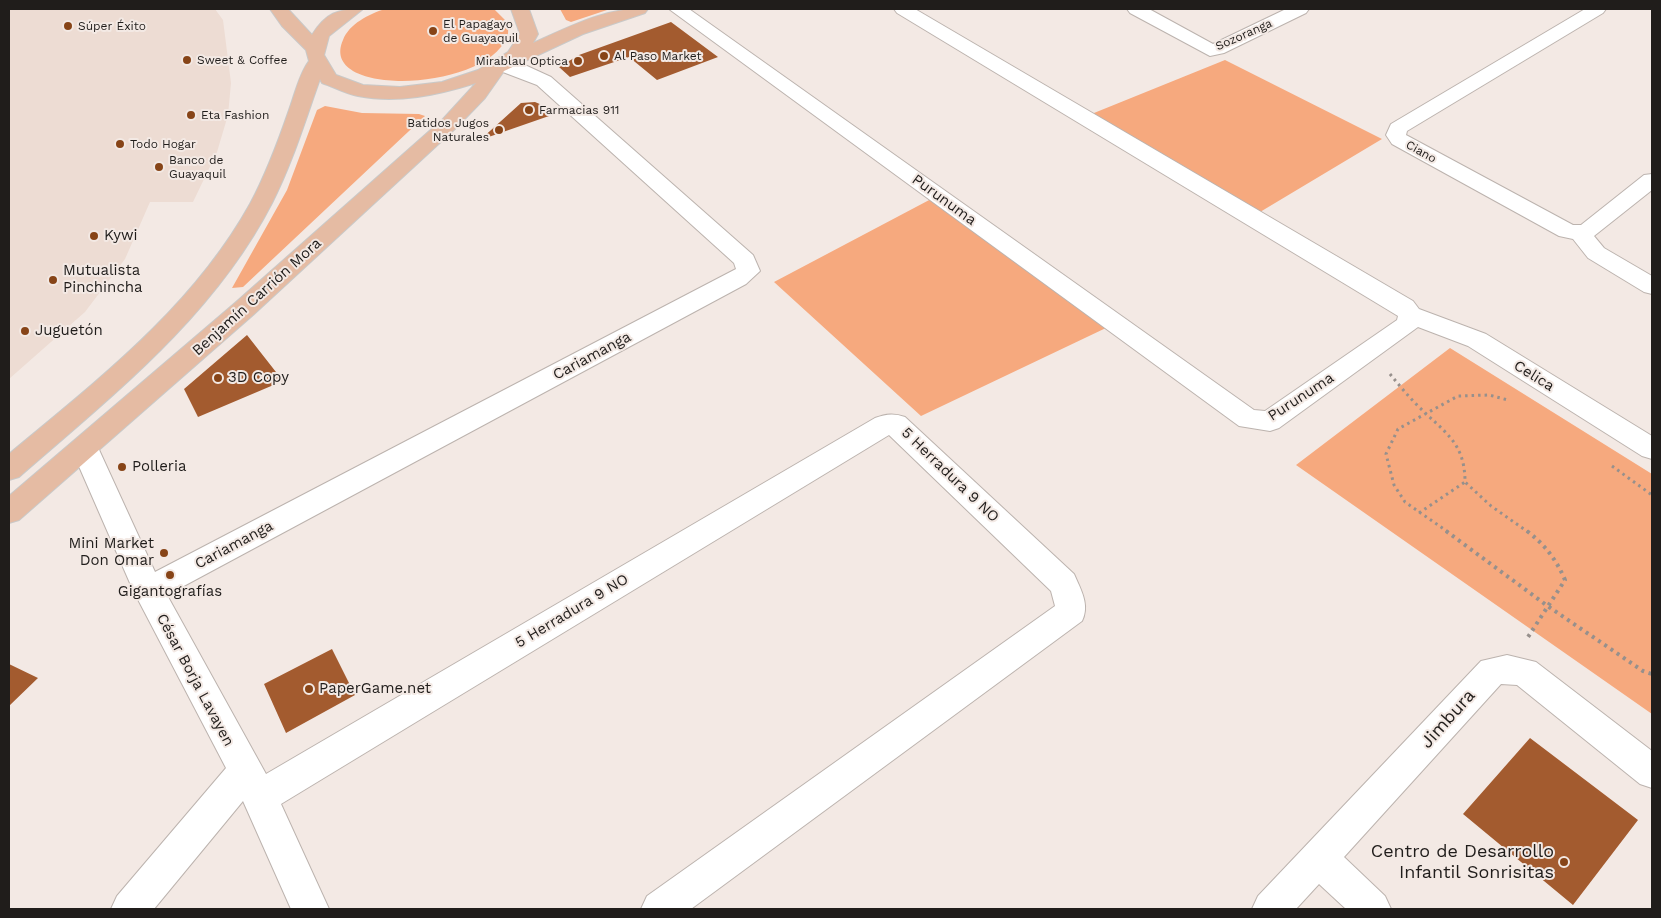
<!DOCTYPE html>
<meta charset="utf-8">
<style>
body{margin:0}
#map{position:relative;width:1661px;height:918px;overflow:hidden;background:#f3e9e4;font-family:"Work Sans",sans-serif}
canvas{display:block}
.frame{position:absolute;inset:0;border:10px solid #201d1b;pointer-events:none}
</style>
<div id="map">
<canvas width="1661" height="918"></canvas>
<div class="frame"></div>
</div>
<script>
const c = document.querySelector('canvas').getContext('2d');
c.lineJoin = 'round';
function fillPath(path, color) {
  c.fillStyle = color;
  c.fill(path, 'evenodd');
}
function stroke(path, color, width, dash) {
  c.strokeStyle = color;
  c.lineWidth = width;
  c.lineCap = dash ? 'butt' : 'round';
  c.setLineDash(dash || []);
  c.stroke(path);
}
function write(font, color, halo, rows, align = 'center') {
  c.font = font + ' "Work Sans",sans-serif';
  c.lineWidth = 4;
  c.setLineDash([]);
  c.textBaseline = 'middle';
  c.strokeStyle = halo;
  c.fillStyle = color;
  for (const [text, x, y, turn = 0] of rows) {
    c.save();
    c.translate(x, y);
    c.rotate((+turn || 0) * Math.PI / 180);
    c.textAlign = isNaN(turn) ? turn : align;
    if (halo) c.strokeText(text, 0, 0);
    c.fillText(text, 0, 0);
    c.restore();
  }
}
const built = new Path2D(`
 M9,9H215L223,20L231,83L228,115L217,152L193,202H150L125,259L85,312L9,379Z`);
const green = new Path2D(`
 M385,9H494L507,22C508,27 509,33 507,37C485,92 317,98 343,40C349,24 369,14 385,9Z
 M560,9H610L571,22L566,20Z
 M1225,60L1382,139L1255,215L1089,115Z
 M325,106L362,113L419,114L425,116L243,287L232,288L287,190L317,110Z
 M933,198L1108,327L921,416L774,282Z
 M1450,348L1652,474V714L1296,465Z`);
const building = new Path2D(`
 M671,22L718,57L657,80L629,57L570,77L559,67L579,55Z
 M535,102L542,105L549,116L480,140L521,103Z
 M247,335L283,381L198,417L184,389Z
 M332,649L355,695L286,733L264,684Z
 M9,664L38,678L9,706Z
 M1530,738L1638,820L1573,905L1463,814Z`);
const pathFar1 = new Path2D(`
 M1390,374C1399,385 1408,396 1418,406C1444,432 1465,442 1465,482L1491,506L1528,532
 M1612,466L1652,495
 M1419,513L1465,482
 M1448,532L1405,502L1394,485L1386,454L1398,429L1458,396L1489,395L1508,400`);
const path = new Path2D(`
 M1446,531L1549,607L1643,671L1652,674
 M1527,531C1545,545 1556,559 1565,580L1528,637`);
const minor = new Path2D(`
 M669,9H689L1254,410L1265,411L1397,320L1398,316L897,13L894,9H915L1413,301L1419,309L1486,334L1652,436V459L1642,456L1468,346L1418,327L1279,428L1270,431L1239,426Z
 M1127,9H1149L1213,44L1286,9H1309L1306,13L1224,53L1210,56L1130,13Z
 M1585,9H1606L1603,13L1407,131L1406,135L1573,225H1581L1644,175L1652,174V190L1594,236L1604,248L1652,276V294L1644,292L1588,258L1573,239L1559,236L1392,144L1386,135L1391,124Z
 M502,59L527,66L551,77L753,255L760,271L746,284L167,595L266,774L875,418C886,414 894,413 905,417L1074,574C1081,590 1090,605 1082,621L691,909H641L647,896L1055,606L1051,591L889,435L281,804L329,909H291L243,801L154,909H111L117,896L226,768L133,590L71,448L75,441L85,438L95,441L155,572L736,269L734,263L537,85L495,69L493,65L495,61Z
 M1507,655L1536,662L1652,751V788L1640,784L1517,685L1501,684L1344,857L1385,896L1391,909H1346L1319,884L1296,909H1252L1258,896L1481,661Z`);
const major = new Path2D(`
 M270,9H288L312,35C326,13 337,9 363,9L329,36L324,55L336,75L363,85L400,87L442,82L478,70L508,52L520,34L511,9H529L538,34L533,43C569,27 608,6 648,9L645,13L583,34L504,71L485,98L457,127L253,315L19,520L9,523V496L235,303L443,119L476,83C438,95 397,104 358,96C346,94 334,87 322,83L320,79C305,121 292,164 272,203C214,316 113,395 19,477L9,480V454C98,380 193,307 250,204C266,174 278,142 289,110C295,94 299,74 309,61L306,50L282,26Z`);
const markers = [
 [68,26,5,"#874417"],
 [433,31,5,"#874417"],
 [604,56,5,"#874417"],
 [187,60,5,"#874417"],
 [578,61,5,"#874417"],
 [529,110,5,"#874417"],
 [191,115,5,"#874417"],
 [499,130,5,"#874417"],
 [120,144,5,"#874417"],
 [159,167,5,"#874417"],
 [94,236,5,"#874417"],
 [53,280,5,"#874417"],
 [25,331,5,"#874417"],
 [218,378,5,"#874417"],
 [122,467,5,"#874417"],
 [164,553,5,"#874417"],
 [170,575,5,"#874417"],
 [309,689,5,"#874417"],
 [1564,862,5,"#874417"]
];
const farPoinames = [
 ["El Papagayo",443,24],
 ["de Guayaquil",443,38],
 ["Súper Éxito",78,26],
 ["Al Paso Market",614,56],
 ["Sweet & Coffee",197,60],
 ["Mirablau Optica",568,61,"right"],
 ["Farmacias 911",539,110],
 ["Eta Fashion",201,115],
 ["Batidos Jugos",489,123,"right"],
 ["Naturales",489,137,"right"],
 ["Todo Hogar",130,144],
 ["Banco de",169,160],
 ["Guayaquil",169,174]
];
const farStreetnames = [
 ["Sozoranga",1244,35,-24],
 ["Ciano",1421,152,29]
];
const streetNames = [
 ["Purunuma",944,200,36],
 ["Benjamín Carrión Mora",257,297,-42],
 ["Cariamanga",592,356,-28],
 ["Celica",1534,376,32],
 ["Purunuma",1301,397,-33],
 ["5 Herradura 9 NO",950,475,44],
 ["Cariamanga",234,545,-28],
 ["5 Herradura 9 NO",572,611,-31],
 ["César Borja Lavayen",195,680,62]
];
const poiNames = [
 ["Kywi",104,236],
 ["Mutualista",63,271],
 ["Pinchincha",63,288],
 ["Juguetón",35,331],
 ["3D Copy",228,378],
 ["Polleria",132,467],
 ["Mini Market",154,544,"right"],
 ["Don Omar",154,561,"right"],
 ["Gigantografías",170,592,"center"],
 ["PaperGame.net",319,689]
];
const nearStreetnames = [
 ["Jimbura",1448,719,-48]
];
const nearPoinames = [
 ["Centro de Desarrollo",1554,852],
 ["Infantil Sonrisitas",1554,873]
];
fillPath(built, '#eddcd3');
fillPath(green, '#f6a97e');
fillPath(building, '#a35b2f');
stroke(minor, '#bcb3ae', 2);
stroke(major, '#c9c9c8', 2);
stroke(pathFar1, '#97908c', 3, [2.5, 4]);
stroke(path, '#97908c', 4, [3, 4.5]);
fillPath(minor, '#fff');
fillPath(major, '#e5bba3');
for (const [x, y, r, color] of markers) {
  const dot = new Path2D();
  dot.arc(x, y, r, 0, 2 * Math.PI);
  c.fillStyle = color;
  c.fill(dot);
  stroke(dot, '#f3e9e4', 2);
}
write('12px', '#201d1b', '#f3e9e4', farPoinames, 'left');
write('12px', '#201d1b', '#f3e9e4', farStreetnames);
write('15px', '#201d1b', '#f3e9e4', streetNames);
write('15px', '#201d1b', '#f3e9e4', poiNames, 'left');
write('18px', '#201d1b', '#f3e9e4', nearStreetnames);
write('18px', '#201d1b', '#f3e9e4', nearPoinames, 'right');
</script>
